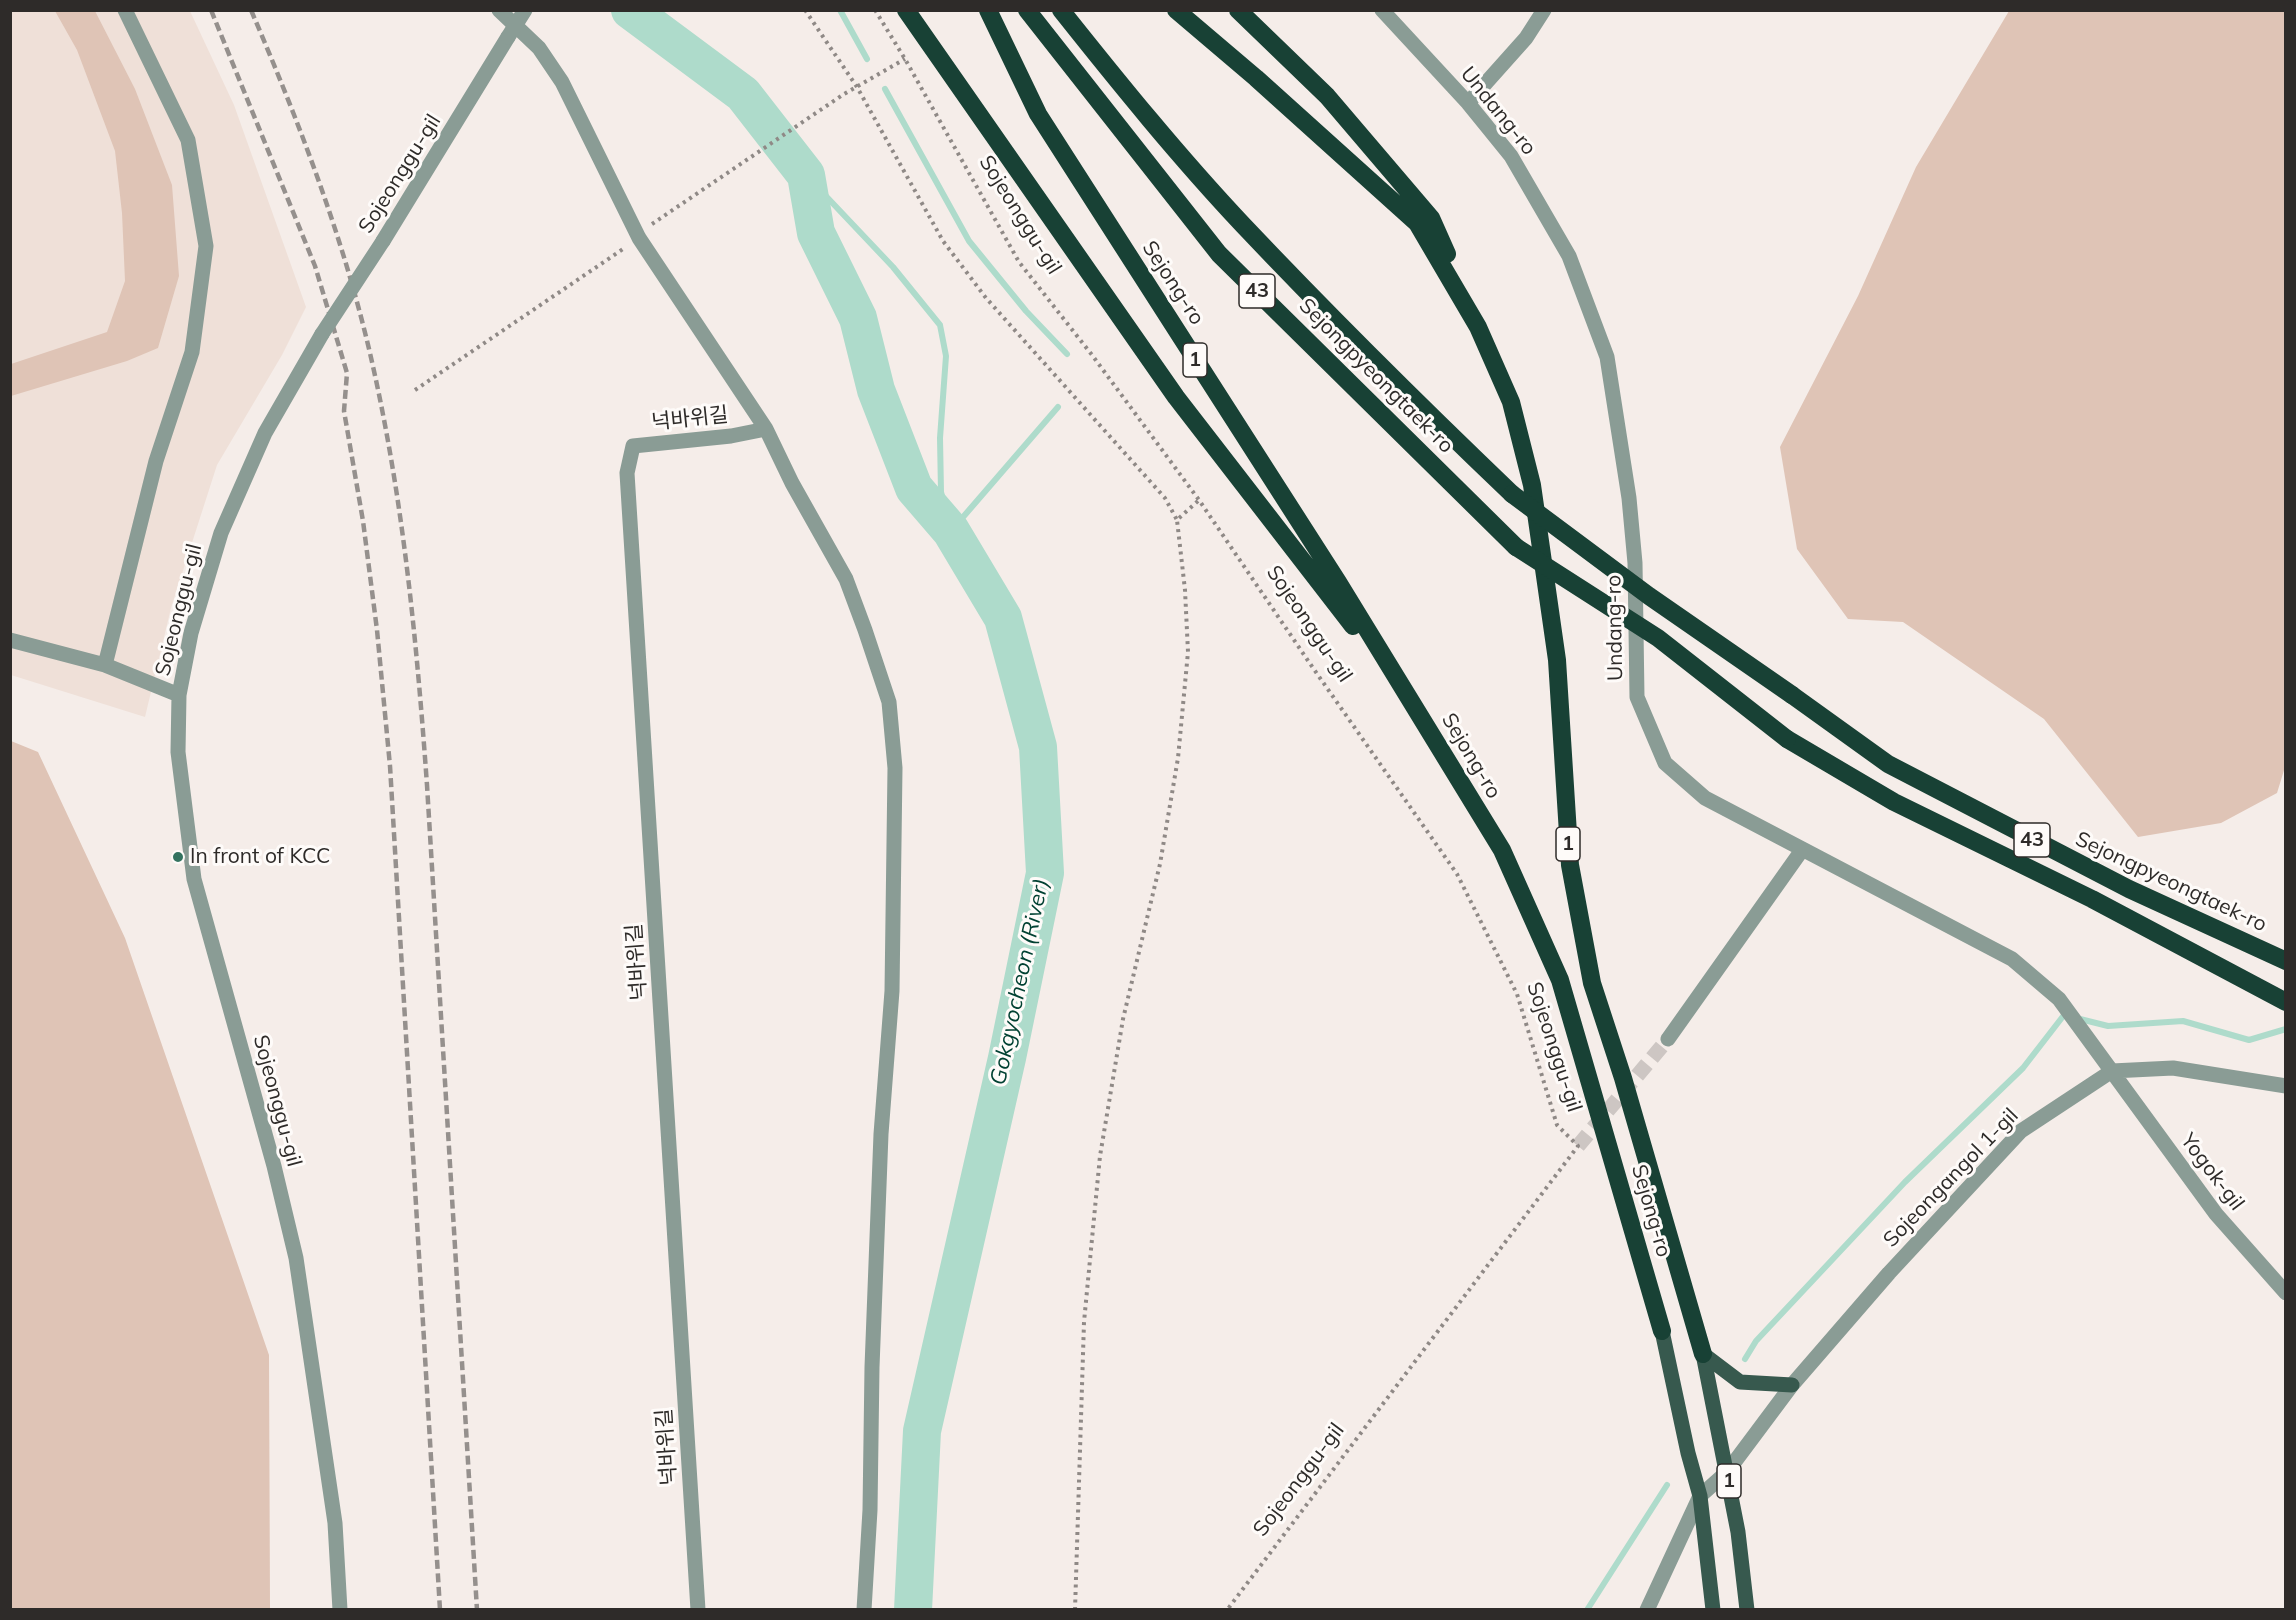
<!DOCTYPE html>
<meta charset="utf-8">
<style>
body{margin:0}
#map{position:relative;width:2296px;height:1620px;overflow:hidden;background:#f5ede9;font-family:Mulish,sans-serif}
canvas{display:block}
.frame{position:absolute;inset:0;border:12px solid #2e2b29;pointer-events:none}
</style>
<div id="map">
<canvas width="2296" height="1620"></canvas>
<div class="frame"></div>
</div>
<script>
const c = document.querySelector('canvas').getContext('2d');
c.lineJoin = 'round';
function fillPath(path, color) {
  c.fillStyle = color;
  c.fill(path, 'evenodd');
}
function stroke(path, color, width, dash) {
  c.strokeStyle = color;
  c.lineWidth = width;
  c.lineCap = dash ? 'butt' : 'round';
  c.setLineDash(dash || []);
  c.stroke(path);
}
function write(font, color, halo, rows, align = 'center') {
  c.font = font + ' Mulish,"Noto Sans KR",sans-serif';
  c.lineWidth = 6;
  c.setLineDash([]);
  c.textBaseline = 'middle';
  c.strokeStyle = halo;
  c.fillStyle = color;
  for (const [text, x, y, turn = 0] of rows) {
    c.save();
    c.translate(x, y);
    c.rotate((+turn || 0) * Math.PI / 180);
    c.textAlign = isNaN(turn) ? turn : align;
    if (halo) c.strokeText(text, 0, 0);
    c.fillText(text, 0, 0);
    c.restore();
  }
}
const built = new Path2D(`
 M11,11H190L234,105L306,307L282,355L217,465L171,608L145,717L11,675Z`);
const green = new Path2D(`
 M55,11H95L135,89L172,185L179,276L158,348L127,361L11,396V364L107,332L125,281L122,213L115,151L77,50Z
 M2009,11H2285V767L2277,793L2221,823L2138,837L2044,719L1903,622L1848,619L1797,549L1780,447L1858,296L1916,167Z
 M11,741L38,752L125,938L269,1355L270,1609H11Z`);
const stream = new Path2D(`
 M840,10L867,59
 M885,89L969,241L1026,311L1067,354
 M806,175L893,267L940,325L946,356L940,438L941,492L951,531
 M951,531L1058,407
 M1745,1359L1756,1341L1905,1182L2023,1068L2064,1015L2108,1026L2183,1021L2249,1040L2286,1029
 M1587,1610L1667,1485`);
const river = new Path2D(`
 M630,10L743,94L806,175L816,233L858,318L876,390L914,488L951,531L1003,618L1038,747L1045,873L1007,1058L922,1431L913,1610`);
const minorTunnel = new Path2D(`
 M1578,1146L1668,1039`);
const path = new Path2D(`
 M805,10L857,87L943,241L986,298L1165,498L1177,520
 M875,10L905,59L1019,262L1092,355L1199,500L1313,668L1457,874L1517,994L1557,1125L1578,1146L1227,1610
 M652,224L844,94L905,59
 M415,390L626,247
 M1075,1610L1084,1322L1100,1156L1123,1019L1160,864L1178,758L1188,652L1185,590L1177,520L1199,500`);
const minor = new Path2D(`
 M125,10L188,140L206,246L192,352L156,461L105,665L179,695
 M499,10L539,48L562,82L639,238L766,429L731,436L633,446L627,473L698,1610
 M1382,10L1468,103L1511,156L1569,256L1607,357L1629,498L1635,563L1637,697L1665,763L1705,798L2012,959L2059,999L2216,1214L2286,1293
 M1468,103L1526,38L1544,10
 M383,241L508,37
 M322,334L265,433L221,533L191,633L179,695L178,752L194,879L274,1166L296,1258L335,1523L340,1610
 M766,429L792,483L846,579L865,630L889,702L895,768L892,991L881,1134L872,1367L870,1510L864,1610
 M10,640L105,665
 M1668,1039L1802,850
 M1647,1610L1700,1496L1727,1472L1792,1385L1889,1273L2021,1131L2112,1071L2173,1068L2286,1086`);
const major = new Path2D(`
 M1662,1331L1688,1453L1700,1496L1713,1610
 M1703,1354L1738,1532L1747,1610
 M1703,1354L1740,1382L1792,1385`);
const highway = new Path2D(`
 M906,10L1176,397L1353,626
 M988,10L1038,114L1338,582L1502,850L1560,980L1662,1331
 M1027,10L1219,254L1516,547
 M1061,10C1119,83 1179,157 1243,225C1330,317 1420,406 1512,494
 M1176,10L1256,78L1417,223L1478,327L1511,402L1532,485L1557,660L1570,865L1592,983L1623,1078L1703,1354
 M1238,10L1327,96L1431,218L1447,254
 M1792,695L1888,764L2129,889L2286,961
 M1787,739L1894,802L2092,899L2286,1002`);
const rail = new Path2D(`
 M211,10L315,266L347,373L344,411L363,521L377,630L390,766L440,1610
 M251,10C301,127 347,247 374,371C404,507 417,646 427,785L477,1610`);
const minorBridge = new Path2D(`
 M508,37L525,10
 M322,334L383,241`);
const highwayBridge = new Path2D(`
 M1512,494L1649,596L1792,695
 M1516,547L1658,638L1787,739`);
const markers = [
 [178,857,6,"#347360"]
];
const shields = [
 [1257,291,36],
 [1195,360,24],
 [2032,840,36],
 [1568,844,24],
 [1729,1481,24]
];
const shieldNames = [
 ["43",1257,291],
 ["1",1195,360],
 ["43",2032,840],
 ["1",1568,844],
 ["1",1729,1481]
];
const streetNames = [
 ["Undang-ro",1498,111,51],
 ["Sojeonggu-gil",400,174,-58],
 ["Sojeonggu-gil",1020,215,58],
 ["Sejong-ro",1173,283,57],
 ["Sejongpyeongtaek-ro",1376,376,45],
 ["넉바위길",690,419,-6],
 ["Sojeonggu-gil",179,610,-76],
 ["Sojeonggu-gil",1309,624,56],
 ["Undang-ro",1615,628,-91],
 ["Sejong-ro",1471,756,59],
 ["Sejongpyeongtaek-ro",2171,882,25],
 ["넉바위길",637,962,-94],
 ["Sojeonggu-gil",1554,1047,72],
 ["Sojeonggu-gil",277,1101,75],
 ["Yogok-gil",2212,1172,53],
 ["Sojeongangol 1-gil",1951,1178,-46],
 ["Sejong-ro",1651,1211,74],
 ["넉바위길",667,1447,-94],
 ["Sojeonggu-gil",1299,1480,-53]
];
const poiNames = [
 ["In front of KCC",190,857]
];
const waterNames = [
 ["Gokgyocheon (River)",1020,982,-78]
];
fillPath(built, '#efe0d8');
fillPath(green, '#dfc4b6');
stroke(stream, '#aedbcb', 6);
stroke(river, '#aedbcb', 38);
stroke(minorTunnel, '#cdc6c3', 15, [15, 8]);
stroke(path, '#8f8986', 4, [3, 4.5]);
stroke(minor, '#8a9c95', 15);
stroke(major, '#37594e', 15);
stroke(highway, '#184135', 18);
stroke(rail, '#95908d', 4.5, [9, 4.5]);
stroke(minorBridge, '#8a9c95', 15);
stroke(highwayBridge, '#184135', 18);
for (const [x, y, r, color] of markers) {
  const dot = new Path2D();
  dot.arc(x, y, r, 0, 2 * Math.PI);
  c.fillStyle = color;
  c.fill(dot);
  stroke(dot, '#fefbf9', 2);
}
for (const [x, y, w] of shields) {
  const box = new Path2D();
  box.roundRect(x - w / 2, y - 17, w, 34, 4.5);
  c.fillStyle = '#fefbf9';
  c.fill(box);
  stroke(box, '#2e2b29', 1.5);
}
write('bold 20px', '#2e2b29', null, shieldNames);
write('21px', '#2e2b29', '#fefbf9', streetNames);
write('21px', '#2e2b29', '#fefbf9', poiNames, 'left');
write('italic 22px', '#014132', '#fefbf9', waterNames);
</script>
